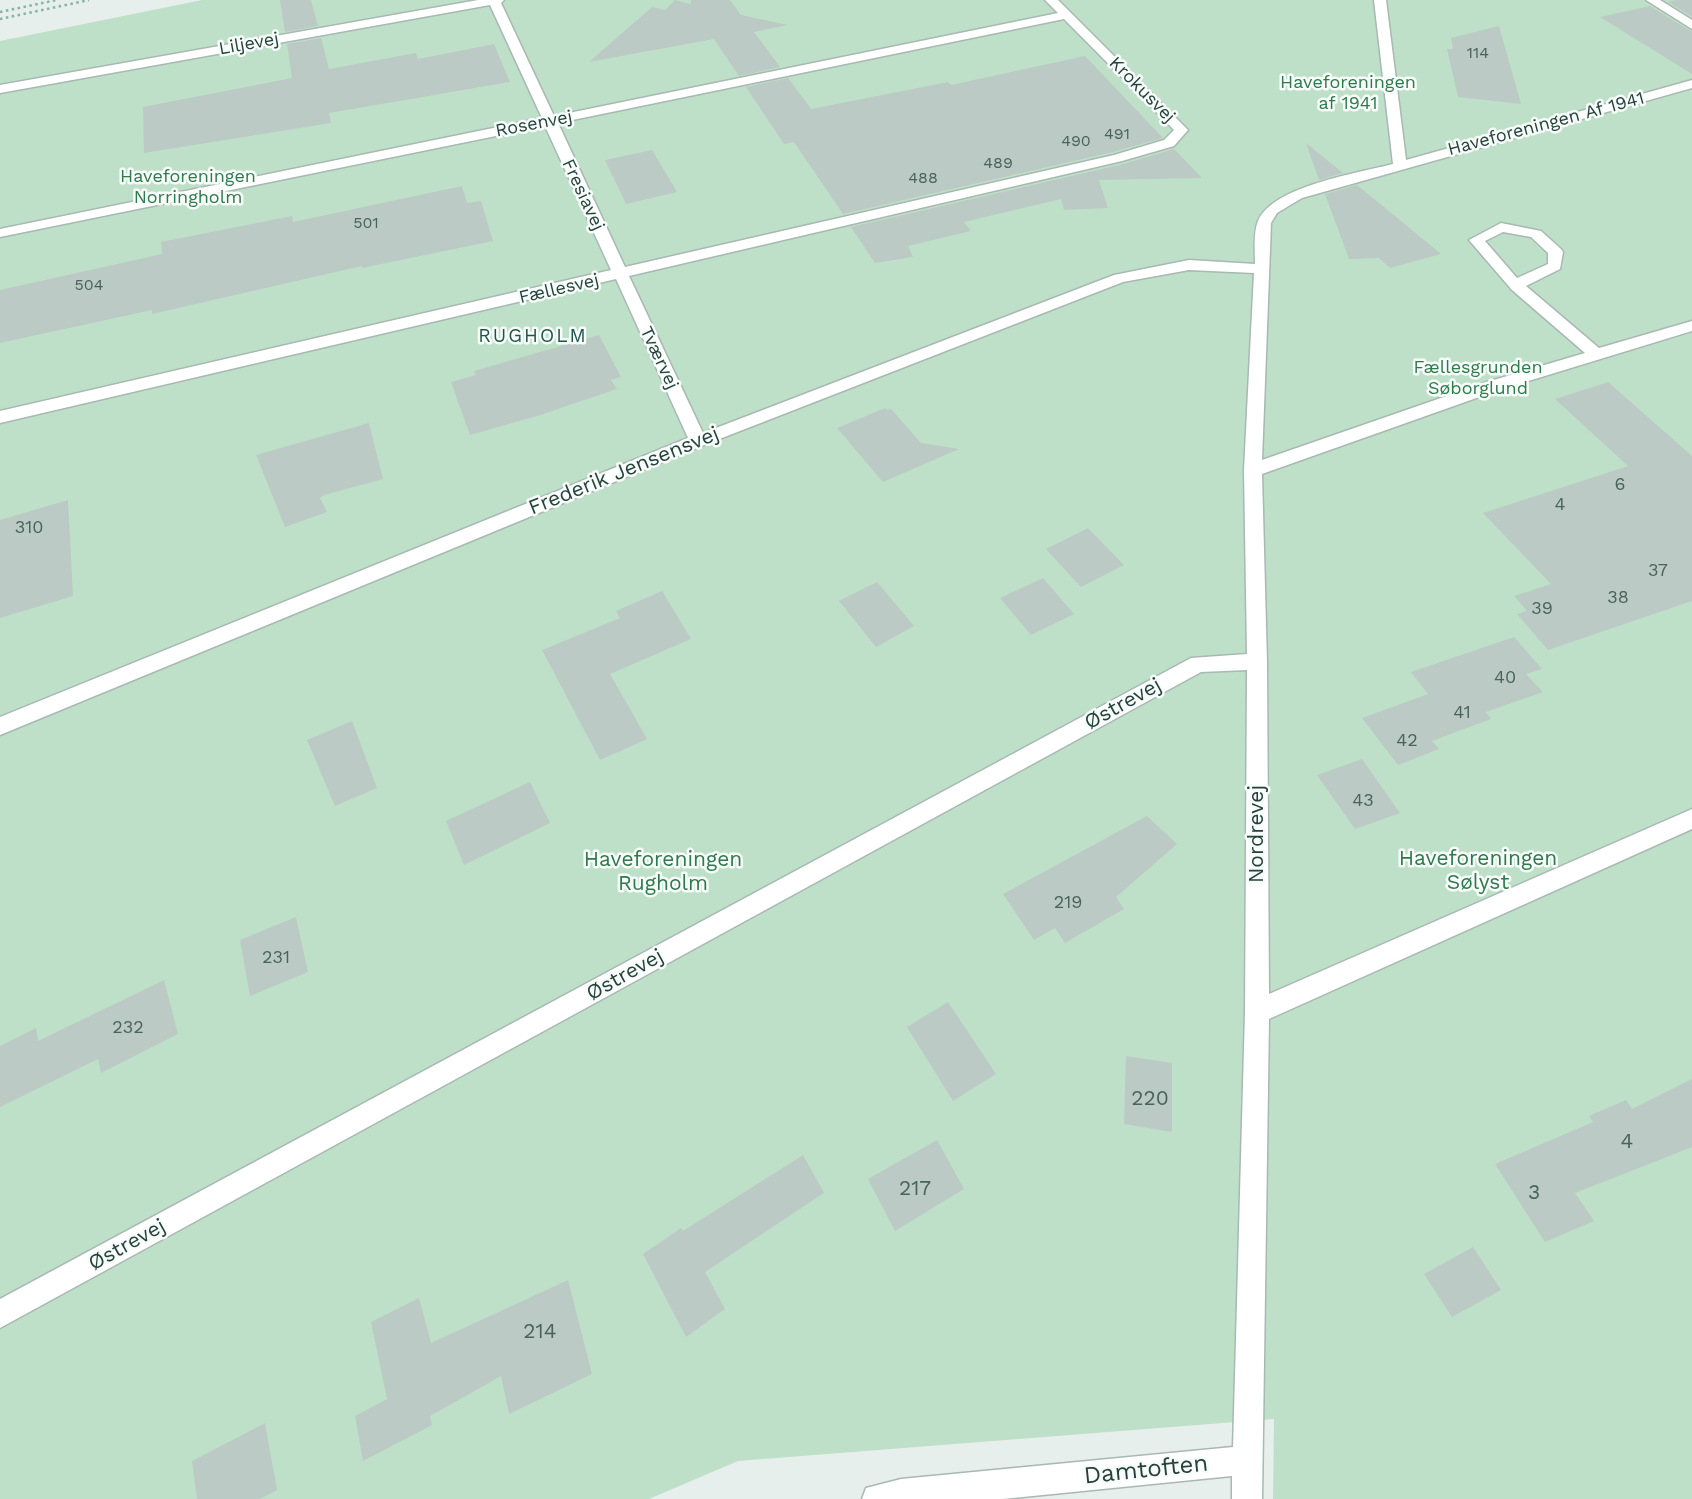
<!DOCTYPE html>
<meta charset="utf-8">
<style>
body{margin:0}
canvas{display:block;background:#e6efeb}
</style>
<canvas width="1692" height="1499"></canvas>
<script>
const c = document.querySelector('canvas').getContext('2d');
c.lineJoin = 'round';
function fillPath(path, color) {
  c.fillStyle = color;
  c.fill(path, 'evenodd');
}
function stroke(path, color, width, dash) {
  c.strokeStyle = color;
  c.lineWidth = width;
  c.lineCap = dash ? 'butt' : 'round';
  c.setLineDash(dash || []);
  c.stroke(path);
}
function write(font, color, halo, rows, align = 'center') {
  c.font = font + ' "Work Sans",sans-serif';
  c.lineWidth = 5;
  c.setLineDash([]);
  c.textBaseline = 'middle';
  c.strokeStyle = halo;
  c.fillStyle = color;
  for (const [text, x, y, turn = 0] of rows) {
    c.save();
    c.translate(x, y);
    c.rotate((+turn || 0) * Math.PI / 180);
    c.textAlign = isNaN(turn) ? turn : align;
    if (halo) c.strokeText(text, 0, 0);
    c.fillText(text, 0, 0);
    c.restore();
  }
}
const green = new Path2D(`
 M202,0H1692V1499H1273L1274,1419L738,1461L649,1499H0V41Z`);
const building = new Path2D(`
 M280,0H311L318,26L285,32Z
 M675,0L691,4V0H730L741,15L788,25L754,32L780,67L739,76L714,39L589,62L652,7L665,10Z
 M1676,0H1692V17L1668,2Z
 M1650,6L1692,32V74L1600,17Z
 M1499,26L1521,104L1458,97L1447,49H1453L1451,38Z
 M321,38L329,69L416,53L418,59L494,44L510,82L329,113L331,123L144,153L143,107L292,78L287,44Z
 M1085,56L1163,138L1113,152L843,214L794,142L784,144L746,87L788,78L811,109L948,82L951,85Z
 M1306,143L1343,173L1319,180Z
 M1174,149L1202,178L1099,180L1108,208L1064,210L1061,199L964,222L971,231L908,246L913,257L875,263L851,227L1123,164Z
 M652,150L677,192L626,204L605,160Z
 M1357,185L1384,207L1441,254L1390,268L1379,258L1349,259L1325,194Z
 M462,186L467,203L481,201L493,241L362,268V266L152,314V310L0,343V290L162,254L161,242L292,216L293,222Z
 M599,335L621,377L611,380L617,389L537,416L470,435L451,382L476,375L474,371Z
 M1608,382L1692,456V601L1548,650L1517,614L1527,611L1514,596L1551,584L1483,513L1628,466L1555,399Z
 M885,408L887,410L891,409L921,443L959,449L883,482L837,428Z
 M369,423L383,479L324,495L320,498L327,512L285,527L256,455Z
 M68,500L73,596L0,618V520Z
 M1088,528L1124,565L1081,587L1046,549Z
 M1043,578L1074,614L1031,635L1000,598Z
 M877,582L914,626L876,647L839,601Z
 M662,591L691,639L610,674L647,739L600,760L542,650L620,618L616,611Z
 M1514,637L1542,669L1526,674L1543,692L1486,712L1491,719L1432,741L1439,749L1398,765L1362,718L1428,694L1411,672Z
 M352,721L377,788L335,806L307,740Z
 M1362,759L1400,813L1355,829L1317,775Z
 M530,782L550,823L464,865L446,821Z
 M1147,816L1177,844L1116,897L1124,909L1065,943L1055,928L1034,940L1003,894Z
 M296,917L308,972L250,996L240,940Z
 M164,980L178,1034L101,1073L98,1059L0,1107V1046L36,1028L38,1041Z
 M948,1002L996,1074L953,1101L907,1027Z
 M1126,1056L1172,1063V1132L1124,1124Z
 M1692,1079V1147L1575,1193L1594,1221L1545,1242L1495,1164L1593,1122L1589,1116L1626,1100L1632,1109Z
 M937,1140L964,1189L895,1231L868,1179Z
 M803,1155L824,1193L705,1272L725,1309L686,1337L643,1254L681,1228L683,1231Z
 M1473,1247L1501,1290L1452,1317L1424,1274Z
 M568,1280L592,1374L509,1414L501,1376L430,1416L432,1425L363,1461L355,1416L387,1399L371,1322L419,1298L431,1343Z
 M265,1423L277,1490L260,1499H197L192,1461Z`);
const path = new Path2D(`
 M0,12L57,0
 M0,19L89,0`);
const minor = new Path2D(`
 M478,0H504L501,3L554,116L1058,13L1045,0H1058L1188,130L1174,146L1122,161L629,276L703,433L1114,275L1189,260L1255,264C1255,251 1253,233 1258,221C1273,186 1358,173 1393,164L1374,0H1386L1406,160L1692,80V88L1302,198L1277,213L1271,223L1262,460L1487,382L1585,353L1512,290L1469,240L1501,223L1541,231L1561,249L1563,252L1560,269L1526,286L1599,348L1692,321V331L1499,390L1262,474L1267,662L1269,994L1692,809V829L1269,1019L1262,1499H1232V1476L1003,1499H862L866,1488L901,1479L1233,1447L1245,1012L1247,670L1201,672L0,1328V1299L1191,658L1247,654L1244,470L1254,273L1189,270L1123,282L704,445L0,735V717L688,438L616,279L0,423V411L611,270L545,126L0,237V229L542,118L490,5L0,93V85ZM1064,19L1174,130L1164,140L1114,155L625,267L558,123ZM1503,232L1531,237L1548,253V264L1517,278L1485,241Z
 M1646,0H1660L1692,20V29Z`);
const farNumbernames = [
 ["114",1478,53],
 ["491",1117,134],
 ["490",1076,141],
 ["489",998,163],
 ["488",923,178],
 ["501",366,223],
 ["504",89,285]
];
const farStreetnames = [
 ["Liljevej",249,44,-10],
 ["Krokusvej",1142,90,45],
 ["Rosenvej",534,124,-11],
 ["Haveforeningen Af 1941",1546,124,-15],
 ["Fresiavej",583,195,65],
 ["Fællesvej",559,289,-13],
 ["Tværvej",659,358,65]
];
const farParknames = [
 ["Haveforeningen",1348,83],
 ["af 1941",1348,104],
 ["Haveforeningen",188,177],
 ["Norringholm",188,198],
 ["Fællesgrunden",1478,368],
 ["Søborglund",1478,389]
];
const numberNames = [
 ["6",1620,485],
 ["4",1560,505],
 ["310",29,528],
 ["37",1658,571],
 ["38",1618,598],
 ["39",1542,609],
 ["40",1505,678],
 ["41",1462,713],
 ["42",1407,741],
 ["43",1363,801],
 ["219",1068,903],
 ["231",276,958],
 ["232",128,1028]
];
const farNeighbourhoodnames = [
 ["RUGHOLM",533,336]
];
const streetNames = [
 ["Frederik Jensensvej",624,471,-22],
 ["Østrevej",1123,704,-29],
 ["Nordrevej",1257,834,-90],
 ["Østrevej",625,975,-29],
 ["Østrevej",127,1245,-29]
];
const parkNames = [
 ["Haveforeningen",1478,859],
 ["Sølyst",1478,883],
 ["Haveforeningen",663,860],
 ["Rugholm",663,884]
];
const nearNumbernames = [
 ["220",1150,1099],
 ["4",1627,1142],
 ["217",915,1189],
 ["3",1534,1193],
 ["214",540,1332]
];
const nearStreetnames = [
 ["Damtoften",1146,1470,-6]
];
fillPath(green, '#bfe0c8');
fillPath(building, '#bbcac4');
stroke(minor, '#a8b8b2', 3);
stroke(path, '#86b3a5', 2.5, [2.5, 3.5]);
fillPath(minor, '#fff');
write('16px', '#4a645c', null, farNumbernames);
write('18px', '#24423a', '#f7fbf9', farStreetnames);
write('18px', '#2d7a4b', '#f7fbf9', farParknames);
write('18px', '#4a645c', null, numberNames);
c.letterSpacing = '2px';
write('19px', '#1f5548', '#f7fbf9', farNeighbourhoodnames);
c.letterSpacing = '0px';
write('21px', '#24423a', '#f7fbf9', streetNames);
write('21px', '#2d7a4b', '#f7fbf9', parkNames);
write('21px', '#4a645c', null, nearNumbernames);
write('24px', '#24423a', '#f7fbf9', nearStreetnames);
</script>
